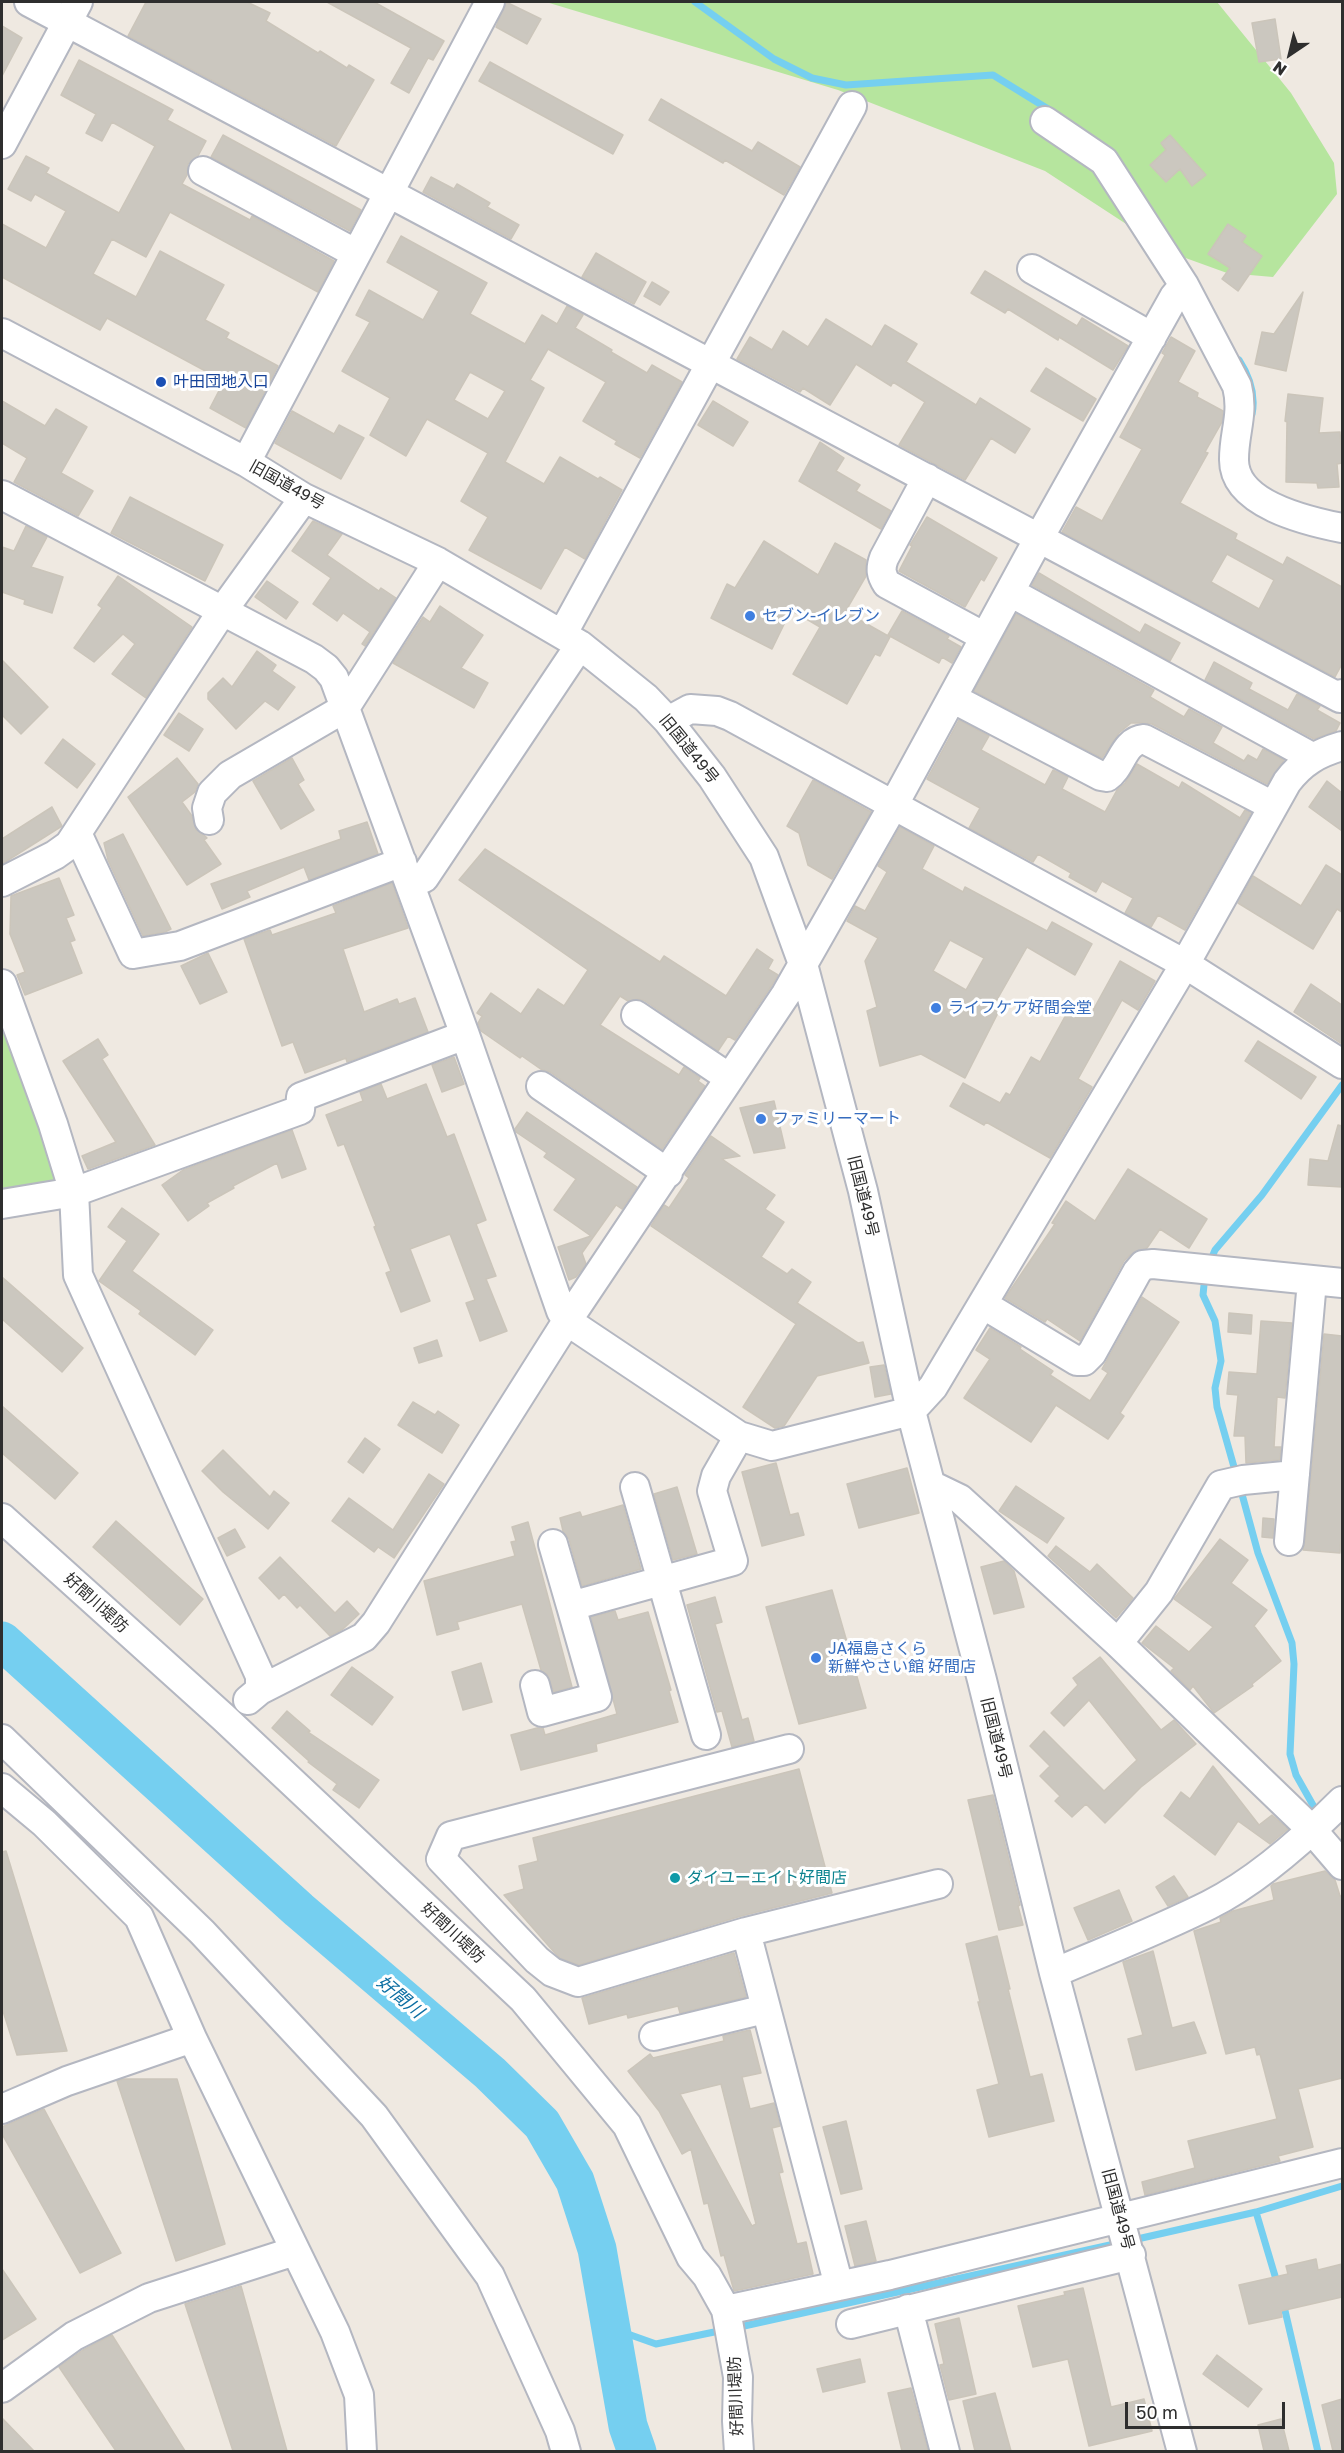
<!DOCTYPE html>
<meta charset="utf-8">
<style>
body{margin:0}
#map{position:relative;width:1344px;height:2453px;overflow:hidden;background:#efe9e1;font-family:"Golos Text",sans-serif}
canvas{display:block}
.frame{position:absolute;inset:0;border:3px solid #2e2e2e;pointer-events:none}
.north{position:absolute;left:1260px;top:24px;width:60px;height:60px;-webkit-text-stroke:4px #fff;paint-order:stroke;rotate:215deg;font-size:16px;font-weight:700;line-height:24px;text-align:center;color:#2e2e2e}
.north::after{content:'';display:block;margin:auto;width:21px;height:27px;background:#2e2e2e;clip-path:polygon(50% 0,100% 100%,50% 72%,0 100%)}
.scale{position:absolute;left:1125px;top:2402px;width:160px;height:27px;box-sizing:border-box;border:3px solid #2e2e2e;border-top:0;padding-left:8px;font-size:18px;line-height:21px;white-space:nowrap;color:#2e2e2e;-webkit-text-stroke:4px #fff;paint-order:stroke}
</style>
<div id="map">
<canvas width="1344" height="2453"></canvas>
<div class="frame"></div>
<div class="north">N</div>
<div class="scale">50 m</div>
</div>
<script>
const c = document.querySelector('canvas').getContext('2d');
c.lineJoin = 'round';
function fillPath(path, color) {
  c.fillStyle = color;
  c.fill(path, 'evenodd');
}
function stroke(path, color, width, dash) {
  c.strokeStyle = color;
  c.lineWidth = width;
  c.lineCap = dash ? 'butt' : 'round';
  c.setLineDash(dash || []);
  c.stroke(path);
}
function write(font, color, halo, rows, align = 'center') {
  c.font = font + ' "Golos Text","Noto Sans JP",sans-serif';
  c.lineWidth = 6;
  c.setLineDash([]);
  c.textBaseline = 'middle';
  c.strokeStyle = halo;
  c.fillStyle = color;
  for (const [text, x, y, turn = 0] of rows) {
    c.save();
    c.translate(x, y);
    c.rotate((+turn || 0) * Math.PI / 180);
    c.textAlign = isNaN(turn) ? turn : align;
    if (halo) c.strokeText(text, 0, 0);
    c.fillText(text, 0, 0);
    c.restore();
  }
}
const green = new Path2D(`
 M546,2H1217L1291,93L1334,163L1337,194L1273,277L1227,273L1169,252L1045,171L838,90Z
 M7,1019L57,1182L2,1190V1021Z`);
const stream = new Path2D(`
 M695,2L774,59L812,78L846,85L993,75L1053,112
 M1239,360C1250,377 1256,394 1252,414
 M1210,1262L1215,1250L1262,1195L1342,1085
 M1205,1275L1203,1295L1215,1321L1221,1361L1215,1388L1217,1407L1236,1474
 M1240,1487L1258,1553L1292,1643L1294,1664L1290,1754L1296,1775L1318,1814
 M1256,2212L1278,2286
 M1133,2240L1256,2212L1342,2186
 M1283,2302L1318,2452
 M611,2328L656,2344L724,2330
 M735,2328L1119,2243`);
const river = new Path2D(`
 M2,1641L299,1910L490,2073L542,2124L575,2181L597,2249L628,2426L637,2452`);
const building = new Path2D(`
 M146,2H247L270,13L266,21L318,53L320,51L347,68L349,65L374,80L336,146L128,36Z
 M327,2H374L444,41L433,60L428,58L409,93L391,83L411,48Z
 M506,2L541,19L527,44L496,27Z
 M1275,19L1281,59L1259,62L1252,23Z
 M2,26L22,38L2,76Z
 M79,60L173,110L167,120L206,141L198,156L188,164L187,175L182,184L250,220L252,216L334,261L318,292L170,212L146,257L112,239L93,274L136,297L160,251L224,285L205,320L229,333L226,338L278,366L246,428L210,408L224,381L107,318L100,330L2,277V224L46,248L66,211L35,194L31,201L8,189L26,156L49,168L46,173L119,213L155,146L112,122L102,141L86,133L96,114L61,95Z
 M490,62L623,135L613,154L479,81Z
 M661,99L752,151L758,142L800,167L784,195L725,160L723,163L649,120Z
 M223,135L361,210L350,231L211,157Z
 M1170,135L1206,175L1192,186L1180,169L1166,182L1150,165L1166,150L1161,143Z
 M431,177L454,189L457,184L490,203L487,207L519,225L511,239L423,192Z
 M1228,224L1246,236L1242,242L1262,256L1238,291L1222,279L1230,268L1208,254Z
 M401,236L487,283L470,314L525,344L542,315L557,324L567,306L583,315L575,328L612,350L611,352L647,373L652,365L682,382L640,458L615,444L617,441L583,421L606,382L548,349L530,380L544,388L505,462L544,484L560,457L598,479L600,477L622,490L585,559L565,547L541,589L469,550L488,517L461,501L488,453L427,419L406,456L370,435L390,398L342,371L370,322L356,315L369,290L423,320L439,291L387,262ZM470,372L505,391L488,419L454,400Z
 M596,253L646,282L634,304L582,277Z
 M985,271L1077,326L1082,318L1128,346L1113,370L1059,337L1058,340L1008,309L1005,313L971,293Z
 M652,282L669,292L660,305L644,296Z
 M1303,292L1286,371L1255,364L1262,332L1274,334Z
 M826,319L872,347L885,325L917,344L906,362L976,405L980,398L1030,429L1015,453L991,438L965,480L899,445L925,402L893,382L891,386L856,364L830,405L803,388L800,392L737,359L750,337L772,350L783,331L808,347Z
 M1171,337L1195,351L1178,382L1198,393L1197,397L1223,411L1222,422L1205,452L1208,453L1180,503L1237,534L1235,539L1283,565L1287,557L1342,587V664L1335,677L1062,532L1076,507L1102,521L1142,449L1120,437L1165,355L1162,353ZM1227,554L1274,580L1259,609L1211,582Z
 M1046,368L1096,399L1083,421L1031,391Z
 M1288,394L1323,398L1319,433L1340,432L1342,463L1337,464L1339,487L1318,488L1317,483L1286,482L1287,422L1285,421Z
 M2,401L45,426L56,409L87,427L61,473L93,491L78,516L14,482L27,458L2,443Z
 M713,401L748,422L733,446L698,425Z
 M292,411L334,434L339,425L364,438L341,479L275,443Z
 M820,442L844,458L836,471L860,485L856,491L891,511L881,529L799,481Z
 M130,497L223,545L205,581L111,533Z
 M927,517L997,558L984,581L981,579L965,607L899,571L912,546L910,545Z
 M313,521L342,534L327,555L379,591L381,588L396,598L365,646L362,644L370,632L343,613L337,621L313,604L331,578L292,551Z
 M26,526L47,537L31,567L63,577L52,613L24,604L25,600L2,592V547L14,551Z
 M764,541L818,575L835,543L866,560V576L848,607L861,614L858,619L890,637L880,656L875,654L847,704L793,674L820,627L791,610L772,649L711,618L727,584L735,588Z
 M1039,573L1140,633L1145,624L1180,643L1170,661L1032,585Z
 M118,576L192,627L146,698L112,674L135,644L123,634L94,662L74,648L102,608L98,605Z
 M267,581L298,602L286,619L255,597Z
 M440,606L483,635L461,668L488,683L474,708L393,663L423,617L430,622Z
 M902,611L949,636L947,639L961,647L952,663L942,657L939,663L888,635Z
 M1016,614L1154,690L1150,697L1184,717L1189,709L1222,727L1213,743L1244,761L1248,755L1257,760L1263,749L1284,760L1267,784L1152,724L1141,723H1131L1119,733L1102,758L974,691Z
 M257,651L276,665L272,671L295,687L278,710L265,701L236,729L208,699V693L223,678L232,687Z
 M2,660L48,707L21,734L2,715Z
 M1214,662L1252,683L1249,689L1288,710L1297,694L1320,706L1317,710L1340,723L1336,731L1314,739L1205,680Z
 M179,713L203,729L189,751L164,735Z
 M959,720L989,736L981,750L1045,785L1053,770L1068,777L1062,789L1105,812L1117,790L1125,783L1137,764L1179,788L1182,782L1240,818L1245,810L1251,813L1185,930L1158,915L1151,927L1125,913L1133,898L1102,881L1096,892L1069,877L1071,873L1038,854L1033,862L969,828L980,808L927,779Z
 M63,739L95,764L77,788L45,763Z
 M177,758L198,784L195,792L182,802L192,816L196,830L205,836L207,838L204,840L221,864L187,885L128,797Z
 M292,758L304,780L298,784L314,810L281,829L253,781Z
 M813,780L871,812L832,879L808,865L799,833L787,826Z
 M1327,781L1342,793V831L1309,807Z
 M52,807L62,826L2,864V839Z
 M367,822L378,854L309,880L304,867L247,891L250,897L222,909L211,884L341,839L339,831Z
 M900,827L934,846L922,869L963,892L965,887L1047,931L1052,922L1092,944L1075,975L1027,947L994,1005L1000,1009L965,1078L921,1054L880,1066L867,1011L877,1007L865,961L878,938L847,921L855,906L865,911L887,872L878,866ZM950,940L984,958L966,990L933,971Z
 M123,834L171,929L165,932L143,936L108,860L104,843Z
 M485,849L660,962L664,956L726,996L757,949L773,960L768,969L778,975L772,985L735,1040L728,1036L718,1051L645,1001L638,999L628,1001L620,996L600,1025L679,1075L684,1067L700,1078L698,1081L705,1086L662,1149L550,1072L542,1070L522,1056L520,1058L481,1031L478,1023L482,1016L477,1013L491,993L521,1014L538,989L564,1006L588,970L459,880Z
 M1326,865L1342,875V912L1337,909L1313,949L1238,903L1253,876L1301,906Z
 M59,878L74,915L66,918L75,940L70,942L82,973L25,995L17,975L25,972L10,934L11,896Z
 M392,883L408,928L343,949L364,1012L397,999L399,1004L415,998L428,1032L347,1062L346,1058L305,1073L293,1042L282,1046L244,939L270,930L272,935L336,913L333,906Z
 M208,953L227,992L200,1004L181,966Z
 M1120,961L1155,981L1138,1010L1122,1000L1078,1079L1092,1087L1050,1158L986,1122L984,1125L950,1106L963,1083L1000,1103L1006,1093L1010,1095L1031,1057L1040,1062L1073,1002L1092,1012Z
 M1311,984L1342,1005V1044L1294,1012Z
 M98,1039L108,1055L102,1059L155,1145L88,1169L82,1156L116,1142L63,1061Z
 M1258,1041L1316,1077L1301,1099L1245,1061Z
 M454,1057L464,1084L442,1092L432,1065Z
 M381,1084L387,1099L426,1084L447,1137L454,1134L486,1220L476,1224L496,1276L486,1279L507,1331L480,1341L466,1303L475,1300L450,1234L410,1249L430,1301L401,1312L386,1273L391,1271L374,1227L376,1226L344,1144L338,1146L326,1115L363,1101L360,1092Z
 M774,1101L785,1148L754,1153L740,1108Z
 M527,1112L637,1187L622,1209L616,1205L582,1253L586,1264L576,1277L569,1280L558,1247L591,1236L554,1210L576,1179L544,1157L547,1153L516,1132L515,1129Z
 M1338,1125L1342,1126V1187L1308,1185L1310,1159L1328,1161Z
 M292,1130L306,1169L282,1178L277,1163L233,1186L234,1188L207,1203L209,1206L188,1221L162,1185L183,1170Z
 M711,1136L740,1156L722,1159L775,1195L765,1209L784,1222L761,1257L787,1274L792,1269L811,1282L797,1303L858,1343L863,1342L869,1363L817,1376L784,1426L775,1428L743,1407L796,1324L651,1226L664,1205L669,1208L689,1178L685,1175Z
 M1128,1169L1207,1219L1189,1248L1160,1229L1147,1248L1131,1254L1124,1261L1080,1341L1047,1319L1045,1322L1005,1298L1055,1224L1052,1223L1066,1201L1095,1221Z
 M122,1208L159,1234L132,1271L213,1330L195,1355L139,1314L141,1311L99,1281L127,1241L108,1227Z
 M2,1277L83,1348L62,1372L2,1319Z
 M1142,1297L1179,1322L1120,1413L1124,1416L1108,1439L1056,1405L1031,1442L964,1398L990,1359L976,1350L990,1328L1021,1347L1020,1349L1053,1371L1050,1375L1090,1401L1108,1373L1102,1369Z
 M1229,1313L1252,1315L1251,1334L1228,1332Z
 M1261,1321L1292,1323L1285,1398L1277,1397L1274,1447H1281L1280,1460L1246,1463L1245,1436H1234L1238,1395L1227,1394L1229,1372L1257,1374Z
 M1324,1334L1342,1336V1523L1340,1553L1303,1550L1305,1542Z
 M437,1340L442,1356L419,1363L414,1348Z
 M884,1365L891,1394L875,1397L870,1367Z
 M413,1402L435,1415L438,1411L459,1425L442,1453L398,1425Z
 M2,1406L78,1473L55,1499L2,1453Z
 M365,1438L380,1449L363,1473L348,1462Z
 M223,1450L270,1497L274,1491L289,1503L268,1529L223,1492L202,1471Z
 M776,1463L790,1515L798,1513L804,1535L762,1546L742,1472Z
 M907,1468L919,1513L859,1528L847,1484Z
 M429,1474L444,1484L394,1558L378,1547L374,1552L332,1521L349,1498L393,1530Z
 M1016,1486L1064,1518L1047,1543L999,1511Z
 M677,1487L697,1554L673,1560L654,1494Z
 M623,1505L641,1569L582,1586L569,1539L563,1531L560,1518L580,1512L582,1517Z
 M1263,1518L1274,1519L1273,1538L1262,1537Z
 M116,1521L203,1599L180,1625L93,1547Z
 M528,1522L572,1687L554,1692L547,1674L541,1670L522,1604L457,1622L459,1629L437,1635L424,1581L515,1556L511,1542L516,1541L512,1527Z
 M235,1529L245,1547L227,1556L218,1538Z
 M1220,1539L1248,1560L1231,1583L1267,1610L1254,1626L1281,1661L1252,1684L1253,1686L1214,1713L1193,1686L1190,1690L1171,1671L1174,1668L1142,1643L1156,1626L1189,1652L1213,1627L1174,1599Z
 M1056,1546L1090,1572L1097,1564L1133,1598L1116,1618L1048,1556Z
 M280,1557L335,1613L347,1601L359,1614L343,1629L330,1636L300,1605L297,1608L284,1594L279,1599L259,1578Z
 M1004,1561L1014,1571L1024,1607L994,1614L981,1567Z
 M832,1590L866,1708L799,1724L766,1607Z
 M715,1597L722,1622L715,1624L742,1720L748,1718L754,1741L732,1747L722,1711L717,1712L687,1605Z
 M615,1611L618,1620L648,1612L671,1690L669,1691L678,1722L596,1744L597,1751L521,1770L511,1735L537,1728H543L545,1735L617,1714L591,1617Z
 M1100,1657L1161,1730L1174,1720L1196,1744L1141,1787L1105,1823L1086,1804L1072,1817L1055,1801L1060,1796L1040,1776L1050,1766L1030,1746L1044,1731L1104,1791L1137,1760L1089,1700L1064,1726L1051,1713L1078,1685L1073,1678Z
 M481,1663L492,1702L463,1710L452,1672Z
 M352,1667L393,1697L372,1725L331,1695Z
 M287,1711L310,1731L308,1732L379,1780L359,1808L333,1790L337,1784L308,1762L309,1761L272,1728Z
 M1213,1766L1259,1825L1272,1815L1288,1829L1270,1844L1238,1821L1215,1855L1164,1816L1181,1792L1190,1799Z
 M799,1769L832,1893L741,1916L579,1965L560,1958L554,1952L504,1895L524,1889L519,1866L538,1861L533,1838Z
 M993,1795L1020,1905L1018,1906L1023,1925L999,1930L968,1800Z
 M6,1851L67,2051L17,2055L2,2008V1852Z
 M1325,1871L1335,1880L1340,1896H1342V2078L1298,2089L1313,2147L1278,2156L1280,2161L1145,2195L1142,2182L1195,2168L1188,2141L1277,2119L1260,2054L1257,2055L1255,2047L1226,2054L1194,1931L1221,1922L1220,1918L1233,1911L1274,1900L1271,1886L1273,1884Z
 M1174,1876L1188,1897L1168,1906L1156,1887Z
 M1119,1890L1132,1921L1088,1940L1074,1908Z
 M997,1936L1010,1989H1008L1030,2077L1042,2074L1054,2121L989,2137L977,2090L999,2084L978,2002H980L966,1944Z
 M1153,1951L1172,2028L1194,2022L1206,2053L1136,2070L1128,2039L1143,2035L1123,1962Z
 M734,1953L746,1997L680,2013L678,2006L628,2018L627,2014L589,2024L582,1998Z
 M750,2030L761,2073L742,2077L750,2109L774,2103L780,2126L772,2128L783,2172L779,2173L797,2244L806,2242L813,2274L734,2291L724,2255L721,2256L708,2203L704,2204L691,2149L682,2154L659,2111L628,2071L650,2054L653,2058L724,2041L723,2036ZM721,2084L756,2224L752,2226L680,2094Z
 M123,2079H177L225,2244L176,2261L117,2081Z
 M44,2109L121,2253L80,2273L2,2134V2127Z
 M846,2121L862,2189L841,2194L823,2127Z
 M866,2221L876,2261L855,2266L845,2226Z
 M1316,2259L1318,2270L1342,2264V2297L1281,2311L1282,2317L1249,2324L1239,2285L1288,2274L1286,2266Z
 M2,2269L36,2319L2,2340Z
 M241,2286L287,2451H233L185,2304Z
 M1083,2288L1111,2407L1144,2399L1152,2431L1089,2446L1068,2359L1033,2367L1018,2306L1065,2295L1064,2292Z
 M959,2318L976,2394L949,2400L940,2365L944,2364L935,2324Z
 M112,2335L185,2451H116L59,2367L83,2350Z
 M1217,2355L1262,2389L1248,2407L1203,2374Z
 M860,2359L865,2382L823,2392L817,2369Z
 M911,2388L928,2451H902L888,2393Z
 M995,2393L1011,2451H975L963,2401Z
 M1342,2399V2451H1333L1322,2405Z
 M2,2418L34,2451H2Z
 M1281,2419L1289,2451H1264L1258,2425Z`);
const minor = new Path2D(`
 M29,2L1340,698L1342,694
 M1045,121L1104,161L1184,285L1237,386C1244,414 1234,432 1234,459C1233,504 1307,521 1342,528
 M2,144L78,2
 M203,171L355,253
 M1032,269L1152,337
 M2,333L246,462L304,498L438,562L580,645L646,698L668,721L712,777L764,857L803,964L863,1191L911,1411L982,1680L1054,1973L1182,2452
 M246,462L490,2
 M927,478L884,558C880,569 881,575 887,584L985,637
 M2,495L314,659L326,668L334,678L465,1035L561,1311L567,1321L739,1436L772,1446L911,1411L933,1387L1185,964L1287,782C1302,762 1318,753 1342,746
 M1010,592L1312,757
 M563,633L852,106
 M952,698L1101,776L1107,777C1122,767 1123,741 1144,739L1273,806
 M668,721L690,709L717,711L730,716L1185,964L1342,1064
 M209,820L207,808L212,793L230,775L345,708L438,562
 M77,833L133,954L180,946L402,862
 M2,882L55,855L69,845L223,610L304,498
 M410,884L424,878L580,645
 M2,984L53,1124L74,1192L78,1275L260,1676V1690
 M636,1015L728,1077
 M541,1086L668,1173
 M2,1204L74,1192L300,1110L301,1097L465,1035
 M984,1305L1077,1361H1084L1092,1353L1137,1272L1143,1265L1153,1264L1342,1283
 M931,1485L960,1499L1118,1643L1312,1830L1342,1865
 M635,1487L706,1735
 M2,1518L223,1717L523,1999L627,2125L691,2257L707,2276L726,2310L738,2377L737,2421L739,2452
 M1289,1541L1312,1281
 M553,1544L571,1606
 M1118,1643L1159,1592L1221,1485L1243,1480L1295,1475
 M535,1685L542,1712L597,1697L571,1606L733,1561L712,1491L716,1476L739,1436
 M248,1700L260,1690L364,1637L376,1623L567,1321L786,994L893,806L1039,538L1174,297L1184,285
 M2,1739L202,1932L374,2116L490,2276L560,2431L566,2452
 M789,1749L451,1836L441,1859L537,1960L552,1972L578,1982L746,1932L938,1884
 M2,1788L44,1823L139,1917L192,2038
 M746,1932L839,2286
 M1054,1973C1105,1951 1159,1930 1209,1905C1255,1882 1306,1837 1342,1801
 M654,2036L765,2009
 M2,2109L67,2081L192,2038L335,2332L359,2395L362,2452
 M908,2309L945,2452
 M726,2310L890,2275L1342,2163
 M851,2324L1131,2255
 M2,2388L74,2336L149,2298L295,2251`);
const markers = [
 [161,382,6,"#1a4fb4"],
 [750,616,6,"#3f7fe0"],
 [936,1008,6,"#3f7fe0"],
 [761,1119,6,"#3f7fe0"],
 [816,1658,6,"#3f7fe0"],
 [675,1878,6,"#0f9aa8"]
];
const transitNames = [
 ["叶田団地入口",173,382]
];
const streetNames = [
 ["旧国道49号",287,485,29],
 ["旧国道49号",689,749,51],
 ["旧国道49号",863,1196,76],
 ["好間川堤防",96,1603,42],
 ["旧国道49号",996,1738,76],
 ["好間川堤防",453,1933,43],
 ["旧国道49号",1118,2209,75],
 ["好間川堤防",736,2396,-92]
];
const shopNames = [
 ["セブン-イレブン",762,616],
 ["ライフケア好間会堂",948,1008],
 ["ファミリーマート",773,1119],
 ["JA福島さくら",828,1649],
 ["新鮮やさい館 好間店",828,1667]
];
const cultureNames = [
 ["ダイユーエイト好間店",687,1878]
];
const waterNames = [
 ["好間川",400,1997,40]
];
fillPath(green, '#b6e59e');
stroke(stream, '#75cff0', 7);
stroke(river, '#75cff0', 39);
fillPath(building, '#cbc7bf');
stroke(building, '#cbc5ba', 1.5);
stroke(minor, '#b4b7c1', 32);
stroke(minor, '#fff', 28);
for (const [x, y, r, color] of markers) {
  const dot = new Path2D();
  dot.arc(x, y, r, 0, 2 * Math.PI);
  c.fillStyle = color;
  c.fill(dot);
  stroke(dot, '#fff', 2);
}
write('16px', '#164399', '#fff', transitNames, 'left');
write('16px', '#2e2e2e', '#fff', streetNames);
write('16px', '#366cbe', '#fff', shopNames, 'left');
write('16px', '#0d838f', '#fff', cultureNames, 'left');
write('italic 18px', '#0d6fa3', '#fff', waterNames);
</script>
